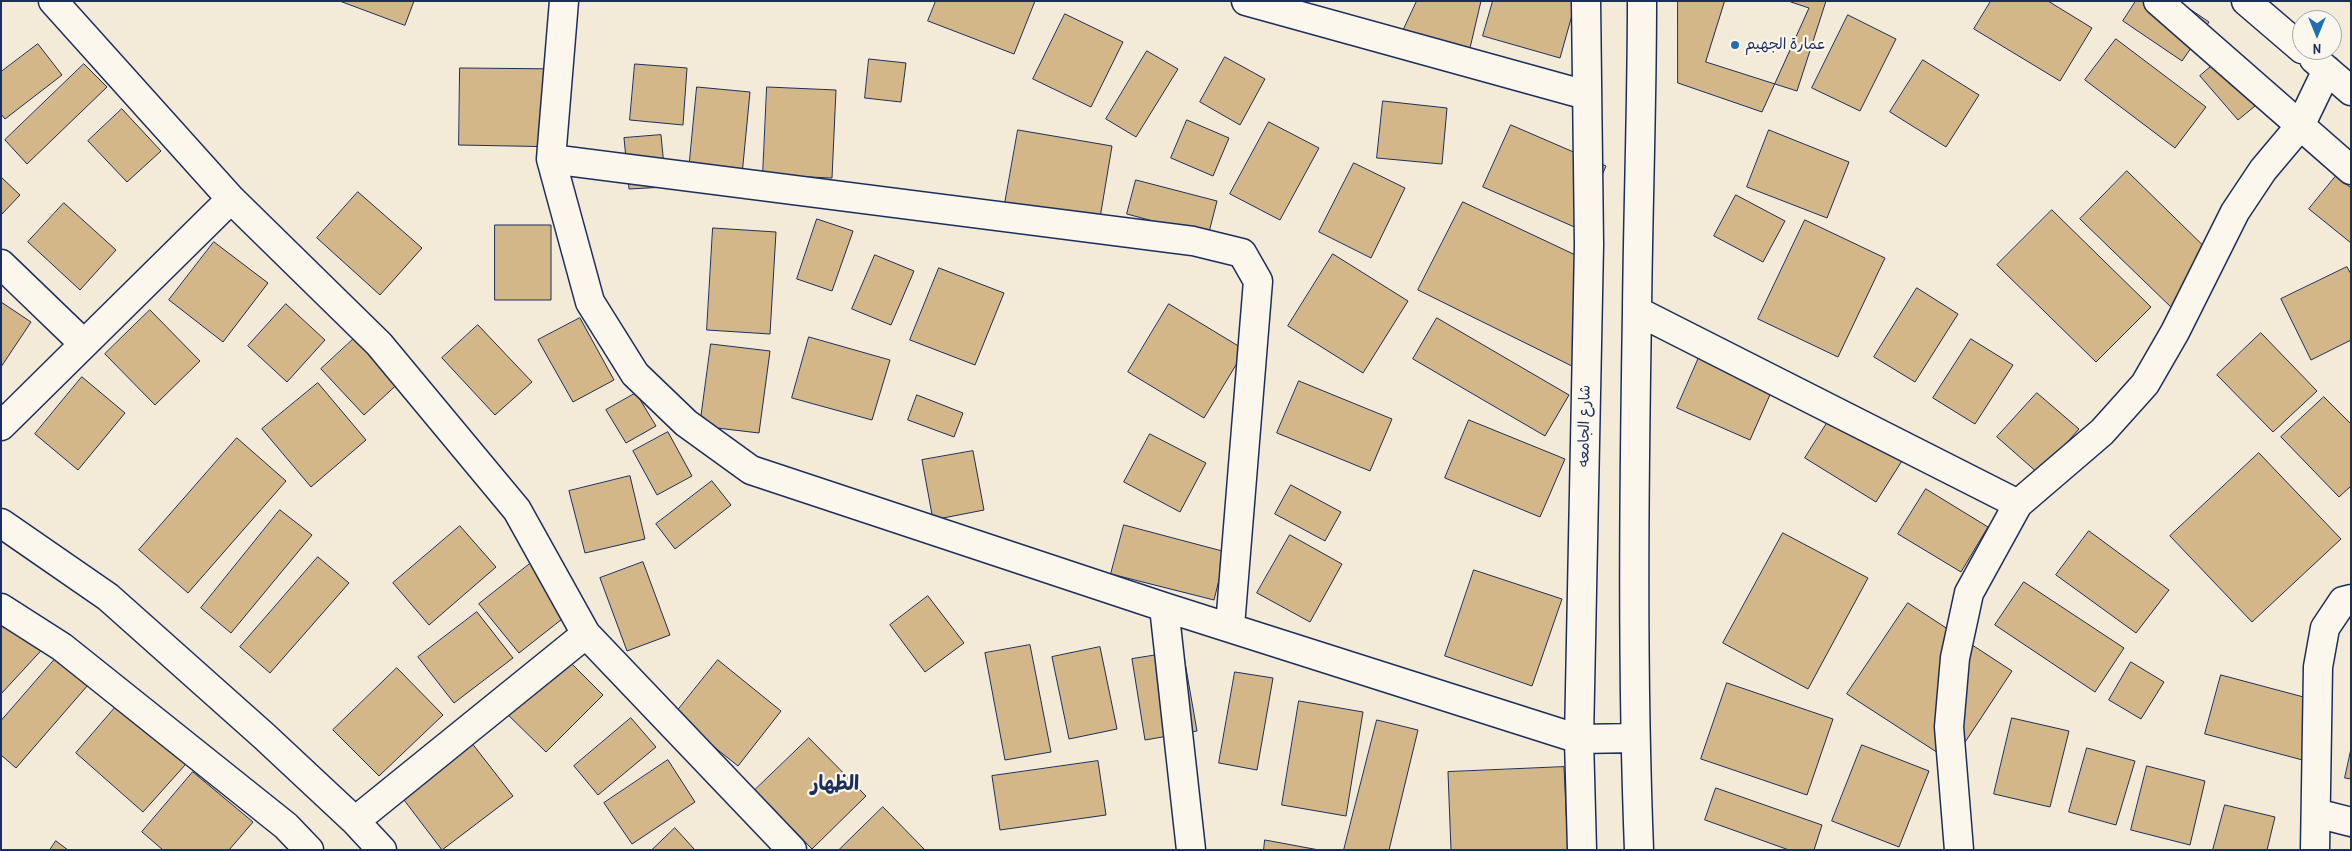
<!DOCTYPE html>
<meta charset="utf-8">
<style>
body{margin:0}
#map{position:relative;width:2352px;height:851px;overflow:hidden;background:#f3ead8;font-family:"Patrick Hand",sans-serif}
canvas{display:block}
.frame{position:absolute;inset:0;border:2px solid #1b2f5e;pointer-events:none}
.north{position:absolute;left:2292px;top:10px;width:50px;height:50px;box-sizing:border-box;background:#fbf7ec;border:1px solid #a1a7b3;border-radius:50%;rotate:180deg;font-size:14px;font-weight:700;line-height:20px;text-align:center;color:#1b2f5e}
.north::after{content:'';display:block;margin:auto;width:18px;height:22px;background:#1f6fb2;clip-path:polygon(50% 0,100% 100%,50% 72%,0 100%)}
</style>
<div id="map">
<canvas width="2352" height="851"></canvas>
<div class="frame"></div>
<div class="north">N</div>
</div>
<script>
const c = document.querySelector('canvas').getContext('2d');
c.lineJoin = 'round';
function fillPath(path, color) {
  c.fillStyle = color;
  c.fill(path, 'evenodd');
}
function stroke(path, color, width, dash) {
  c.strokeStyle = color;
  c.lineWidth = width;
  c.lineCap = dash ? 'butt' : 'round';
  c.setLineDash(dash || []);
  c.stroke(path);
}
function write(font, color, halo, rows, align = 'center') {
  c.font = font + ' "Patrick Hand","Playpen Sans Arabic",sans-serif';
  c.lineWidth = 4.5;
  c.setLineDash([]);
  c.textBaseline = 'middle';
  c.strokeStyle = halo;
  c.fillStyle = color;
  for (const [text, x, y, turn = 0] of rows) {
    c.save();
    c.translate(x, y);
    c.rotate((+turn || 0) * Math.PI / 180);
    c.textAlign = isNaN(turn) ? turn : align;
    if (halo) c.strokeText(text, 0, 0);
    c.fillText(text, 0, 0);
    c.restore();
  }
}
const building = new Path2D(`
 M340,1H414L405,25Z
 M936,1H1035L1014,54L928,21Z
 M1417,1H1481L1470,48L1402,33Z
 M1493,1H1576L1560,58L1483,36Z
 M1678,1H1788L1809,8L1762,112L1678,83Z
 M1725,1H1826L1797,91L1706,62Z
 M1991,1H2048L2092,28L2060,81L1974,29Z
 M2136,1H2178L2209,22L2182,61L2123,21Z
 M1065,14L1123,42L1091,107L1033,79Z
 M1848,15L1896,39L1860,111L1812,88Z
 M2116,39L2206,107L2175,148L2085,80Z
 M38,44L62,75L5,119L1,114V72Z
 M1147,51L1178,69L1136,137L1106,119Z
 M2227,53L2266,97L2238,120L2200,76Z
 M1225,57L1265,79L1240,125L1200,102Z
 M869,59L906,63L901,102L865,98Z
 M1923,60L1979,95L1946,147L1890,112Z
 M84,64L107,87L27,164L5,140Z
 M635,64L687,68L683,125L630,120Z
 M460,68L566,69L564,147L459,145Z
 M697,87L750,92L742,175L689,170Z
 M767,87L836,90L832,178L763,175Z
 M1383,101L1447,108L1442,164L1377,158Z
 M122,109L161,151L127,182L88,141Z
 M1187,120L1229,138L1213,176L1171,158Z
 M1269,122L1319,148L1280,220L1230,194Z
 M1511,125L1606,166L1579,229L1483,187Z
 M1018,130L1112,146L1099,224L1004,209Z
 M1769,130L1849,162L1827,218L1747,187Z
 M661,135L666,187L629,189L624,138Z
 M1354,163L1405,188L1371,258L1319,232Z
 M2127,171L2221,263L2174,310L2080,219Z
 M2336,176L2351,188V243L2309,209Z
 M1,177L20,195L1,215Z
 M1136,180L1217,201L1208,236L1127,214Z
 M358,192L422,248L380,295L317,238Z
 M1736,195L1785,221L1763,262L1714,236Z
 M1463,202L1586,260L1580,370L1418,290Z
 M64,203L116,250L80,290L28,242Z
 M2052,210L2151,307L2096,362L1997,265Z
 M817,219L853,231L832,291L797,279Z
 M1805,220L1885,258L1838,357L1758,319Z
 M495,225H551V300H495Z
 M713,228L776,232L770,334L707,330Z
 M214,242L268,283L223,342L169,300Z
 M1333,254L1408,301L1363,373L1288,326Z
 M875,255L914,271L891,325L852,309Z
 M2347,267L2351,274V340L2311,360L2281,299Z
 M939,268L1004,293L975,365L910,340Z
 M1917,288L1958,314L1915,382L1874,357Z
 M1,302L31,322L1,367Z
 M286,304L325,340L287,382L248,346Z
 M1169,304L1245,350L1204,418L1128,372Z
 M150,310L200,361L155,405L105,354Z
 M580,318L614,380L573,402L538,340Z
 M1437,318L1569,395L1545,436L1413,359Z
 M373,321L416,367L364,415L321,369Z
 M478,325L532,382L495,415L442,358Z
 M2261,333L2317,391L2273,432L2217,375Z
 M809,337L890,360L872,420L792,398Z
 M1707,339L1780,372L1750,440L1677,408Z
 M1971,339L2013,365L1975,424L1933,398Z
 M711,344L770,351L759,433L700,426Z
 M82,377L125,413L78,470L35,434Z
 M1299,381L1392,419L1370,471L1277,433Z
 M318,383L366,440L311,487L262,429Z
 M636,393L656,426L626,443L606,410Z
 M2037,393L2079,429L2039,474L1997,437Z
 M917,395L963,413L954,437L908,420Z
 M2324,397L2351,424V486L2339,497L2281,437Z
 M1841,401L1912,445L1876,502L1805,458Z
 M1469,420L1565,459L1540,517L1445,478Z
 M668,432L692,476L657,495L633,451Z
 M1150,434L1206,463L1180,512L1124,482Z
 M237,438L286,481L188,593L139,550Z
 M973,451L984,510L933,520L922,460Z
 M2259,453L2341,539L2252,622L2170,536Z
 M630,476L645,539L585,553L569,491Z
 M712,481L731,505L675,549L656,524Z
 M1291,485L1341,512L1325,541L1275,514Z
 M1926,489L1988,527L1961,572L1898,534Z
 M280,510L312,535L231,633L201,608Z
 M1124,525L1226,552L1214,600L1111,574Z
 M460,526L496,567L429,625L393,583Z
 M2089,531L2169,590L2136,633L2056,575Z
 M1783,533L1868,578L1808,689L1723,643Z
 M1290,535L1342,564L1310,622L1257,593Z
 M318,557L349,583L270,673L240,647Z
 M643,562L670,635L627,651L600,578Z
 M531,563L571,612L519,653L479,604Z
 M1474,570L1562,599L1532,686L1445,656Z
 M2024,582L2124,648L2095,692L1995,625Z
 M928,596L964,643L925,672L890,625Z
 M1,598L49,642L1,694Z
 M1908,603L2012,671L1952,762L1847,694Z
 M477,612L513,658L454,703L418,657Z
 M1030,645L1051,752L1005,760L985,653Z
 M1100,647L1117,729L1069,739L1052,657Z
 M559,651L603,695L546,752L501,708Z
 M1183,651L1197,731L1145,740L1132,659Z
 M56,658L88,685L16,768L1,755V721Z
 M718,660L781,711L738,766L674,715Z
 M2131,662L2164,682L2141,719L2109,700Z
 M397,668L443,715L379,776L333,730Z
 M1235,672L1273,678L1257,770L1219,763Z
 M2221,675L2326,703L2310,762L2205,734Z
 M1727,683L1833,719L1807,795L1701,759Z
 M126,695L194,755L143,812L76,753Z
 M1299,701L1363,712L1346,816L1282,805Z
 M631,718L656,747L598,795L574,766Z
 M2012,718L2069,731L2050,807L1994,794Z
 M1377,720L1418,730L1389,850H1344Z
 M809,738L866,796L812,849L755,790Z
 M471,742L513,796L442,850L401,796Z
 M1862,745L1929,771L1899,847L1832,821Z
 M2087,748L2135,761L2116,825L2069,812Z
 M2351,749V779L2345,778Z
 M668,760L695,802L632,844L604,803Z
 M1098,761L1106,815L1000,830L992,776Z
 M2147,766L2205,781L2190,845L2131,830Z
 M1564,767L1568,850H1451L1448,772Z
 M193,772L253,822L229,850H163L142,832Z
 M1716,788L1822,825L1814,850H1789L1705,820Z
 M2225,805L2275,817L2267,850H2213Z
 M883,807L925,850H839Z
 M675,828L695,850H652Z
 M1265,840L1319,850H1264Z
 M56,841L68,850H50Z`);
const minor = new Path2D(`
 M53,1L231,199L379,344L517,510L586,634L792,850
 M564,1L551,159L590,302L635,374L686,423L751,470L1164,607L1579,739L1635,738
 M1246,1L1586,95
 M2158,1L2351,170
 M2246,1L2302,49
 M2314,59L2351,91
 M551,159L1193,241L1242,253L1258,281L1230,626
 M1,264L84,344
 M1637,311L2018,504
 M1,426L231,199
 M1,523L108,597L264,736L355,821L382,850
 M1164,607L1191,850
 M1,608L62,647L286,826L309,850
 M2316,813L2351,822
 M355,821L586,634
 M1582,850L1579,739L1589,245L1586,1
 M1639,850C1632,671 1634,491 1637,312C1638,209 1642,105 1642,1
 M1959,850L1949,727L1955,658L1969,593L2018,504L2102,432L2145,384L2175,332L2235,212L2263,170L2300,126L2327,70
 M2315,850L2318,667L2325,628L2343,601L2351,599`);
const markers = [
 [1735,45,5,"#1f6fb2"]
];
const poiNames = [
 ["عمارة الجهيم",1745,45]
];
const streetNames = [
 ["شارع الجامعه",1585,426,-89]
];
const districtNames = [
 ["الظهار",835,785]
];
fillPath(building, '#d3b788');
stroke(building, '#1b2f5e', 1);
stroke(minor, '#1b2f5e', 31);
stroke(minor, '#fbf7ec', 28);
for (const [x, y, r, color] of markers) {
  const dot = new Path2D();
  dot.arc(x, y, r, 0, 2 * Math.PI);
  c.fillStyle = color;
  c.fill(dot);
  stroke(dot, '#fbf7ec', 2);
}
write('15px', '#1b2f5e', '#fbf7ec', poiNames, 'left');
write('15px', '#1b2f5e', '#fbf7ec', streetNames);
write('bold 20px', '#1b2f5e', '#fbf7ec', districtNames);
</script>
